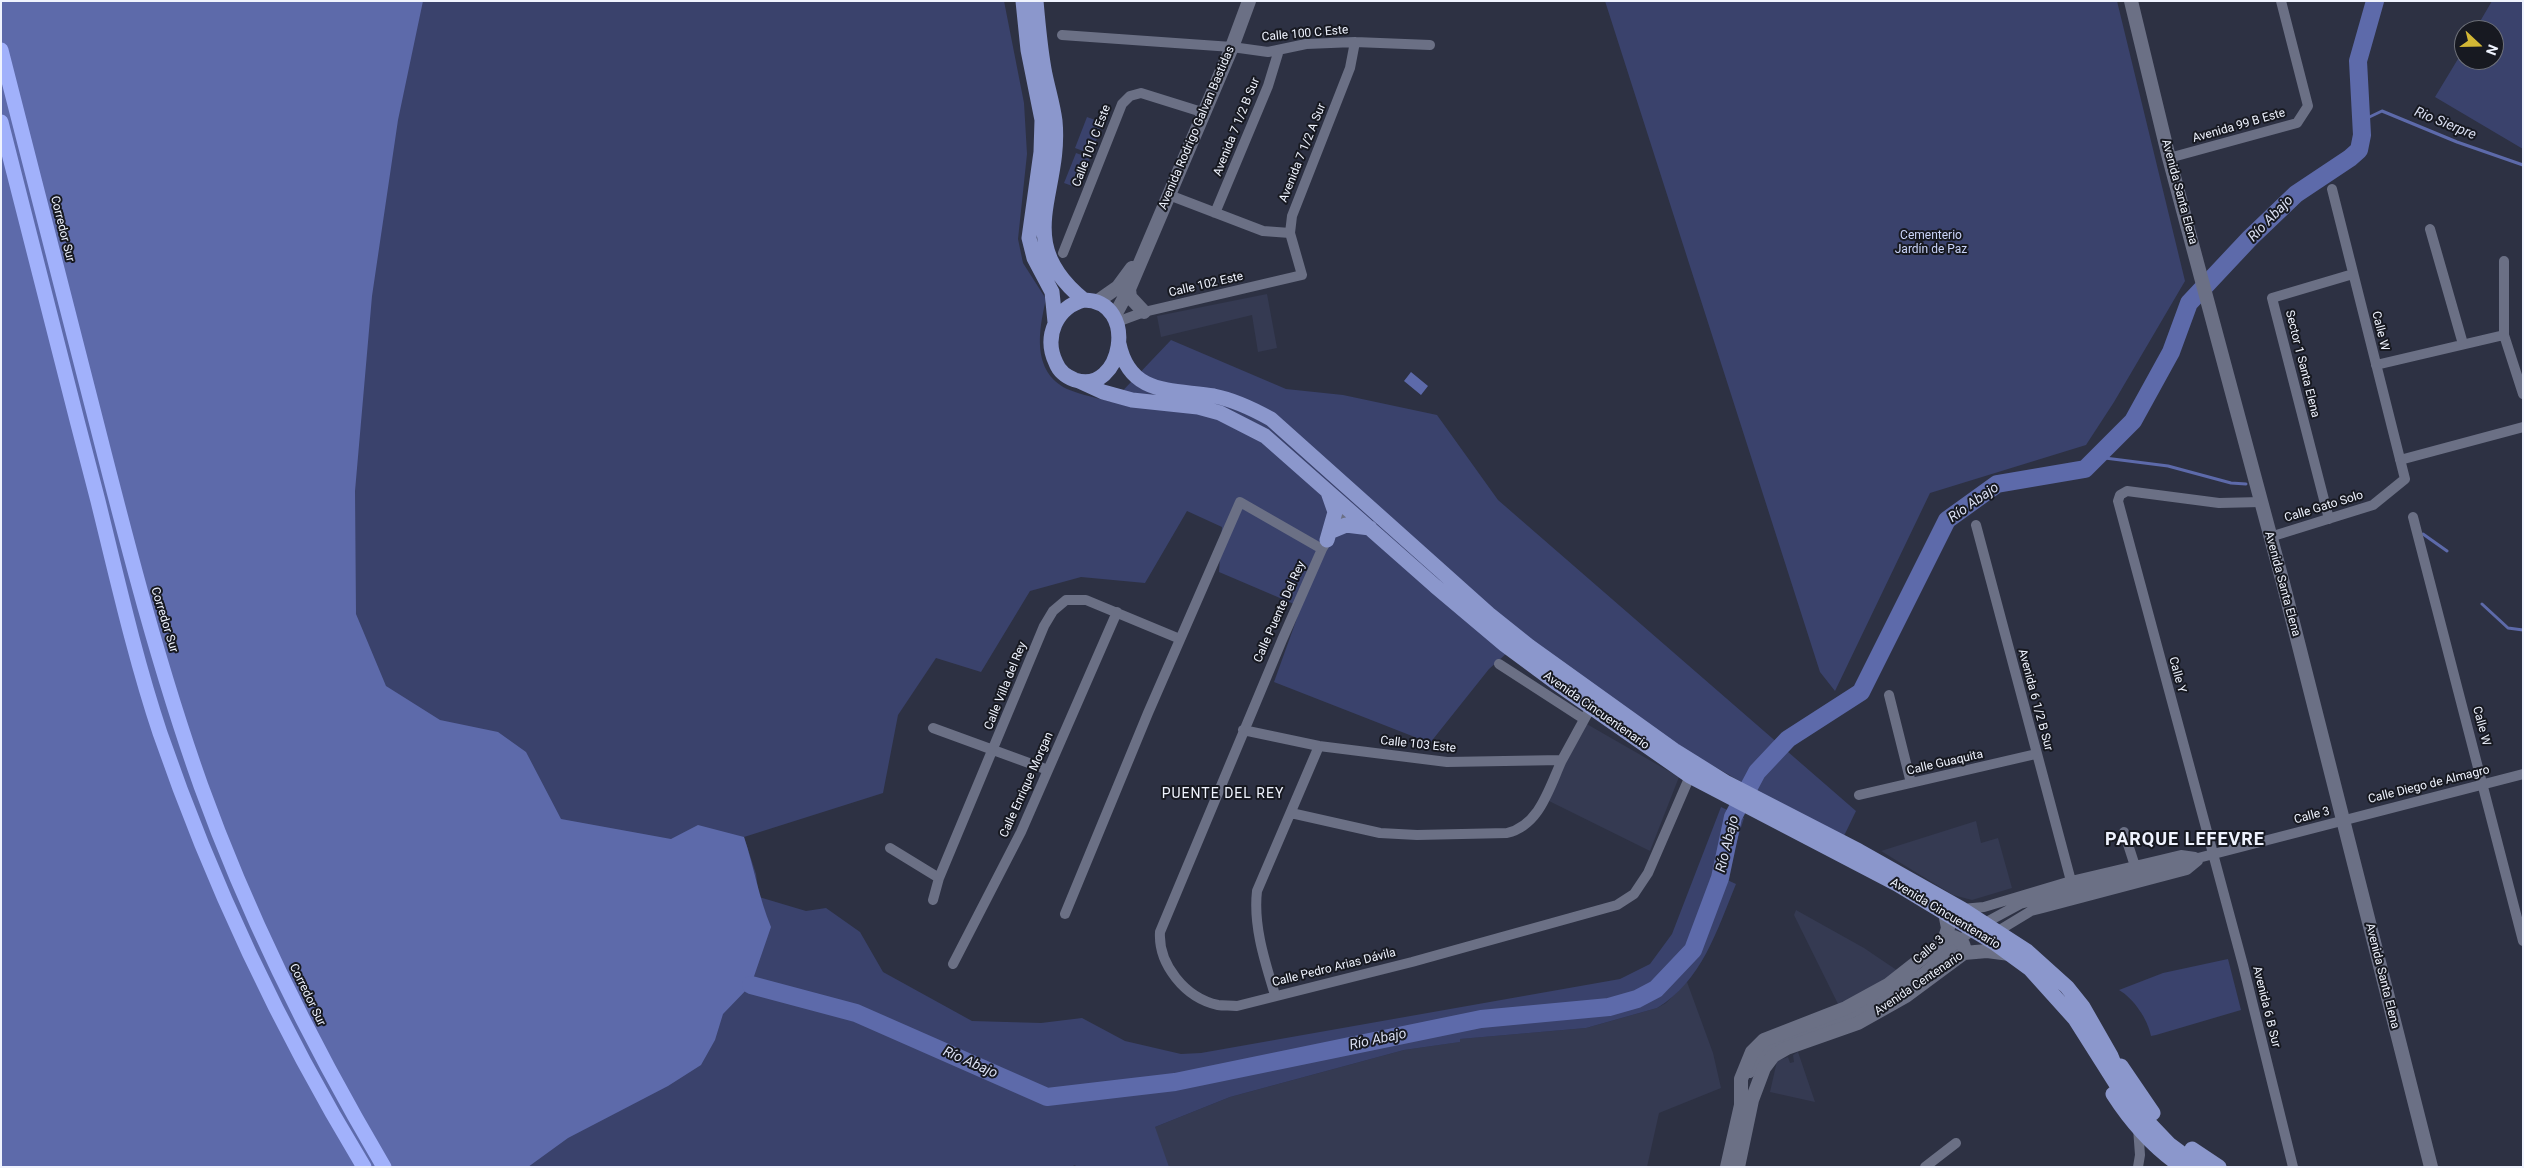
<!DOCTYPE html>
<meta charset="utf-8">
<style>
body{margin:0}
#map{position:relative;width:2524px;height:1168px;overflow:hidden;background:#2d3143;font-family:Roboto,sans-serif}
canvas{display:block}
.frame{position:absolute;inset:0;border:2px solid #eff3fe;pointer-events:none}
.north{position:absolute;left:2454px;top:20px;width:50px;height:50px;box-sizing:border-box;background:#171921;border:1px solid #6d7079;border-radius:50%;rotate:111deg;font-size:14px;font-weight:700;line-height:20px;text-align:center;color:#eff3fe}
.north::after{content:'';display:block;margin:auto;width:18px;height:22px;background:#d2b735;clip-path:polygon(50% 0,100% 100%,50% 72%,0 100%)}
</style>
<div id="map">
<canvas width="2524" height="1168"></canvas>
<div class="frame"></div>
<div class="north">N</div>
</div>
<script>
const c = document.querySelector('canvas').getContext('2d');
c.lineJoin = 'round';
function fillPath(path, color) {
  c.fillStyle = color;
  c.fill(path, 'evenodd');
}
function stroke(path, color, width, dash) {
  c.strokeStyle = color;
  c.lineWidth = width;
  c.lineCap = dash ? 'butt' : 'round';
  c.setLineDash(dash || []);
  c.stroke(path);
}
function write(font, color, halo, rows, align = 'center') {
  c.font = font + ' Roboto,sans-serif';
  c.lineWidth = 4;
  c.setLineDash([]);
  c.textBaseline = 'middle';
  c.strokeStyle = halo;
  c.fillStyle = color;
  for (const [text, x, y, turn = 0] of rows) {
    c.save();
    c.translate(x, y);
    c.rotate((+turn || 0) * Math.PI / 180);
    c.textAlign = isNaN(turn) ? turn : align;
    if (halo) c.strokeText(text, 0, 0);
    c.fillText(text, 0, 0);
    c.restore();
  }
}
const built = new Path2D(`
 M1267,294L1277,348L1258,352L1252,315L1161,337L1157,316Z
 M1585,723L1679,777L1650,851L1547,800Z
 M1976,821L1981,843L1998,838L2012,888L1972,900L1953,895L1881,851Z
 M1796,910L1864,948L1898,971L1866,991L1838,1004L1794,915Z
 M1687,982L1713,1053L1721,1088L1659,1113L1647,1167H1071L1155,1127L1230,1097L1404,1050L1459,1042V1039L1586,1028L1657,1008L1666,1003Z
 M1798,1052L1815,1102L1770,1092L1777,1061L1788,1057L1790,1063L1794,1062L1793,1055Z`);
const green = new Path2D(`
 M1,1H1004L1024,103L1027,154L1018,239L1023,263L1046,299C1039,330 1031,371 1067,389C1081,395 1098,398 1112,402L1171,340L1286,389L1343,395L1437,415L1498,500L1856,811L1842,840L1691,753L1598,691L1525,637L1489,669L1430,743L1274,682L1301,607L1219,572L1222,527L1187,511L1145,583L1081,577L1030,591L981,672L936,658L898,715L883,793L744,837L756,874L759,897L806,911L826,908L860,932L883,972L972,1021L1041,1023L1082,1018L1125,1041L1181,1054L1201,1053L1620,979L1650,964L1672,934L1721,807L1744,818L1725,879L1736,884C1717,930 1702,981 1657,1008L1586,1028L1460,1039V1042L1404,1050L1230,1097L1155,1127L1169,1167H1077L1075,1165L1071,1167H1L508,988Z
 M1605,1H2117L2185,281L2114,402L2086,445L1930,493L1835,691L1820,672Z
 M2492,1H2523V149L2435,97L2464,49V60H2494V30H2475Z
 M1087,117L1103,123L1091,154L1075,148Z
 M1076,153L1090,158L1078,188L1064,183Z
 M2228,959L2241,1010L2156,1035L2151,1036C2148,1019 2133,998 2119,990L2163,973Z`);
const water = new Path2D(`
 M1,1H423L398,120L372,296L355,491L356,614L386,686L440,720L498,732L526,752L561,819L671,839L698,825L744,837C754,867 759,898 771,927L751,985L723,1014L715,1040L701,1065L668,1086L568,1138L528,1167H1Z
 M1411,372L1428,386L1421,395L1404,381Z`);
const stream = new Path2D(`
 M2361,121L2382,111L2457,142L2523,165
 M2097,457L2168,466L2231,483L2246,484
 M2423,534L2447,551
 M2482,604L2508,628L2523,630`);
const river = new Path2D(`
 M751,985L856,1013L1047,1097L1175,1082L1481,1019L1609,1007L1637,999L1656,989L1693,950L1720,878L1733,817L1757,772L1788,739L1861,692L1947,520L1997,484L2085,469L2133,421L2171,352L2189,303L2250,238L2296,194L2350,158L2359,150L2362,135L2358,61L2375,1`);
const street = new Path2D(`
 M1062,35L1232,47L1268,52L1306,44L1355,42L1430,45
 M2169,158L2297,123L2308,106L2281,1
 M1169,195L1263,231L1290,233
 M1215,213L1268,86L1279,50
 M2430,229L2463,344
 M1063,253L1122,104L1130,96L1141,93L1205,113
 M2504,261V335L2523,394
 M1117,322L1144,312L1302,275L1290,233L1292,216L1350,68L1355,42
 M2376,365L2504,335
 M2400,460L2523,427
 M2261,502L2219,503L2127,491L2120,495L2118,501L2243,965L2293,1167
 M1347,508L1322,549L1282,640L1160,932C1158,964 1185,998 1218,1005C1224,1006 1231,1005 1237,1006L1412,962L1617,905L1634,894L1648,873L1690,776
 M2413,517L2523,941
 M2329,519L2272,298L2353,274
 M1976,525L2071,881
 M2270,537L2373,505L2405,479L2332,189
 M1499,664L1584,719
 M1889,695L1911,783
 M933,728L1048,770
 M1243,730L1319,746L1447,762L1562,760L1591,707
 M1859,795L2036,754
 M1291,813L1380,833L1417,835L1507,833C1540,825 1549,788 1562,760
 M2124,832L2135,866
 M890,848L939,878
 M933,900L939,878L1044,626L1053,611L1066,600H1086L1180,639
 M1962,909L1984,907L2071,881L2156,861L2181,855L2195,857
 M1065,914L1148,713L1240,502L1322,549
 M1998,931L2031,911L2043,908L2187,870L2198,861
 M953,964L1021,832L1117,612
 M1275,995C1265,962 1253,926 1257,891L1319,746
 M1750,1073L1758,1057L1773,1044L1830,1023L1875,1003L1924,972L1972,930L2020,904L2523,774
 M2138,1128L2140,1155L2138,1167
 M1925,1167L1956,1143`);
const secondary = new Path2D(`
 M2131,1L2169,158L2283,583L2431,1167
 M1129,289L1130,297L1144,312
 M1098,301L1118,287L1132,268
 M1114,317L1129,289L1232,47L1249,1
 M1944,941L1954,937C1962,940 1965,945 1964,953
 M1727,1167L1741,1105V1079L1752,1052L1764,1040L1846,1008L1888,985L1944,941L1948,928L1945,913
 M1738,1167L1752,1100L1764,1068L1773,1056L1787,1048L1858,1023L1906,996L1964,953L1987,951L2010,954`);
const primary = new Path2D(`
 M1023,1L1028,50L1042,120L1041,152L1029,238L1034,258L1052,292L1055,322
 M1036,1C1038,24 1040,47 1044,69C1047,86 1053,104 1055,121C1062,194 1011,241 1084,300
 M1084,300C1140,301 1122,396 1075,380C1067,377 1059,371 1056,363C1043,336 1057,307 1084,300Z
 M1119,344C1130,396 1172,389 1214,396C1235,400 1253,409 1271,419L1489,614L1529,646L1674,750L1727,783L1859,851L1962,909L2027,951L2067,987L2083,1007L2111,1056L2120,1078
 M1079,381L1103,392L1132,400L1198,407L1220,413L1265,436L1435,586L1505,645L1555,682L1690,776L1897,884L1993,942L2030,969L2075,1019L2125,1098L2169,1144L2200,1167
 M1334,530L1346,525L1370,528
 M1327,540L1335,512L1328,492
 M2121,1066L2153,1113
 M2113,1094C2131,1122 2154,1148 2182,1167
 M2192,1149L2219,1167`);
const highway = new Path2D(`
 M1,50C33,175 65,300 97,425C128,547 159,668 201,786C249,919 312,1045 384,1167
 M1,122C33,249 65,375 98,501C117,578 135,658 160,733C212,884 281,1030 364,1167`);
const streetNames = [
 ["Calle 100 C Este",1305,34,-5],
 ["Avenida 99 B Este",2239,126,-16],
 ["Avenida 7 1/2 B Sur",1237,127,-68],
 ["Avenida Rodrigo Galvan Bastidas",1197,128,-67],
 ["Calle 101 C Este",1092,146,-69],
 ["Avenida 7 1/2 A Sur",1303,153,-68],
 ["Avenida Santa Elena",2179,192,75],
 ["Corredor Sur",62,229,76],
 ["Calle 102 Este",1206,285,-13],
 ["Calle W",2380,331,76],
 ["Sector 1 Santa Elena",2302,364,76],
 ["Calle Gato Solo",2324,507,-17],
 ["Avenida Santa Elena",2282,584,75],
 ["Calle Puente Del Rey",1280,612,-66],
 ["Corredor Sur",164,620,73],
 ["Calle Y",2177,675,75],
 ["Calle Villa del Rey",1006,686,-68],
 ["Avenida 6 1/2 B Sur",2035,700,75],
 ["Avenida Cincuentenario",1596,711,35],
 ["Calle W",2481,726,75],
 ["Calle 103 Este",1418,745,6],
 ["Calle Guaquita",1945,763,-13],
 ["Calle Enrique Morgan",1027,785,-66],
 ["Calle Diego de Almagro",2429,785,-14],
 ["Calle 3",2312,816,-15],
 ["Avenida Cincuentenario",1945,914,31],
 ["Calle 3",1929,950,-41],
 ["Calle Pedro Arias Dávila",1334,968,-14],
 ["Avenida Santa Elena",2382,976,76],
 ["Avenida Centenario",1919,984,-34],
 ["Corredor Sur",307,995,64],
 ["Avenida 6 B Sur",2266,1007,76]
];
const parkNames = [
 ["Cementerio",1931,236],
 ["Jardín de Paz",1931,250]
];
const waterNames = [
 ["Rio Sierpre",2445,124,22],
 ["Río Abajo",2271,219,-46],
 ["Río Abajo",1974,503,-35],
 ["Río Abajo",1728,844,-76],
 ["Río Abajo",1378,1040,-12],
 ["Río Abajo",970,1063,24]
];
const neighbourhoodNames = [
 ["PUENTE DEL REY",1223,794]
];
const districtNames = [
 ["PARQUE LEFEVRE",2185,840]
];
fillPath(built, '#353a52');
fillPath(green, '#3a426c');
fillPath(water, '#5d6aaa');
stroke(stream, '#5d6aaa', 3);
stroke(river, '#5d6aaa', 18);
stroke(street, '#6b7085', 10);
stroke(secondary, '#6b7085', 14);
stroke(primary, '#8b97cc', 15);
stroke(highway, '#a1b1fb', 15);
write('12px', '#eff3fe', '#171921', streetNames);
write('12px', '#cad4f9', '#171921', parkNames);
write('italic 14px', '#dadff2', '#171921', waterNames);
c.letterSpacing = '1px';
write('14px', '#eff3fe', '#171921', neighbourhoodNames);
c.letterSpacing = '0px';
c.letterSpacing = '1px';
write('bold 18px', '#eff3fe', '#171921', districtNames);
c.letterSpacing = '0px';
</script>
